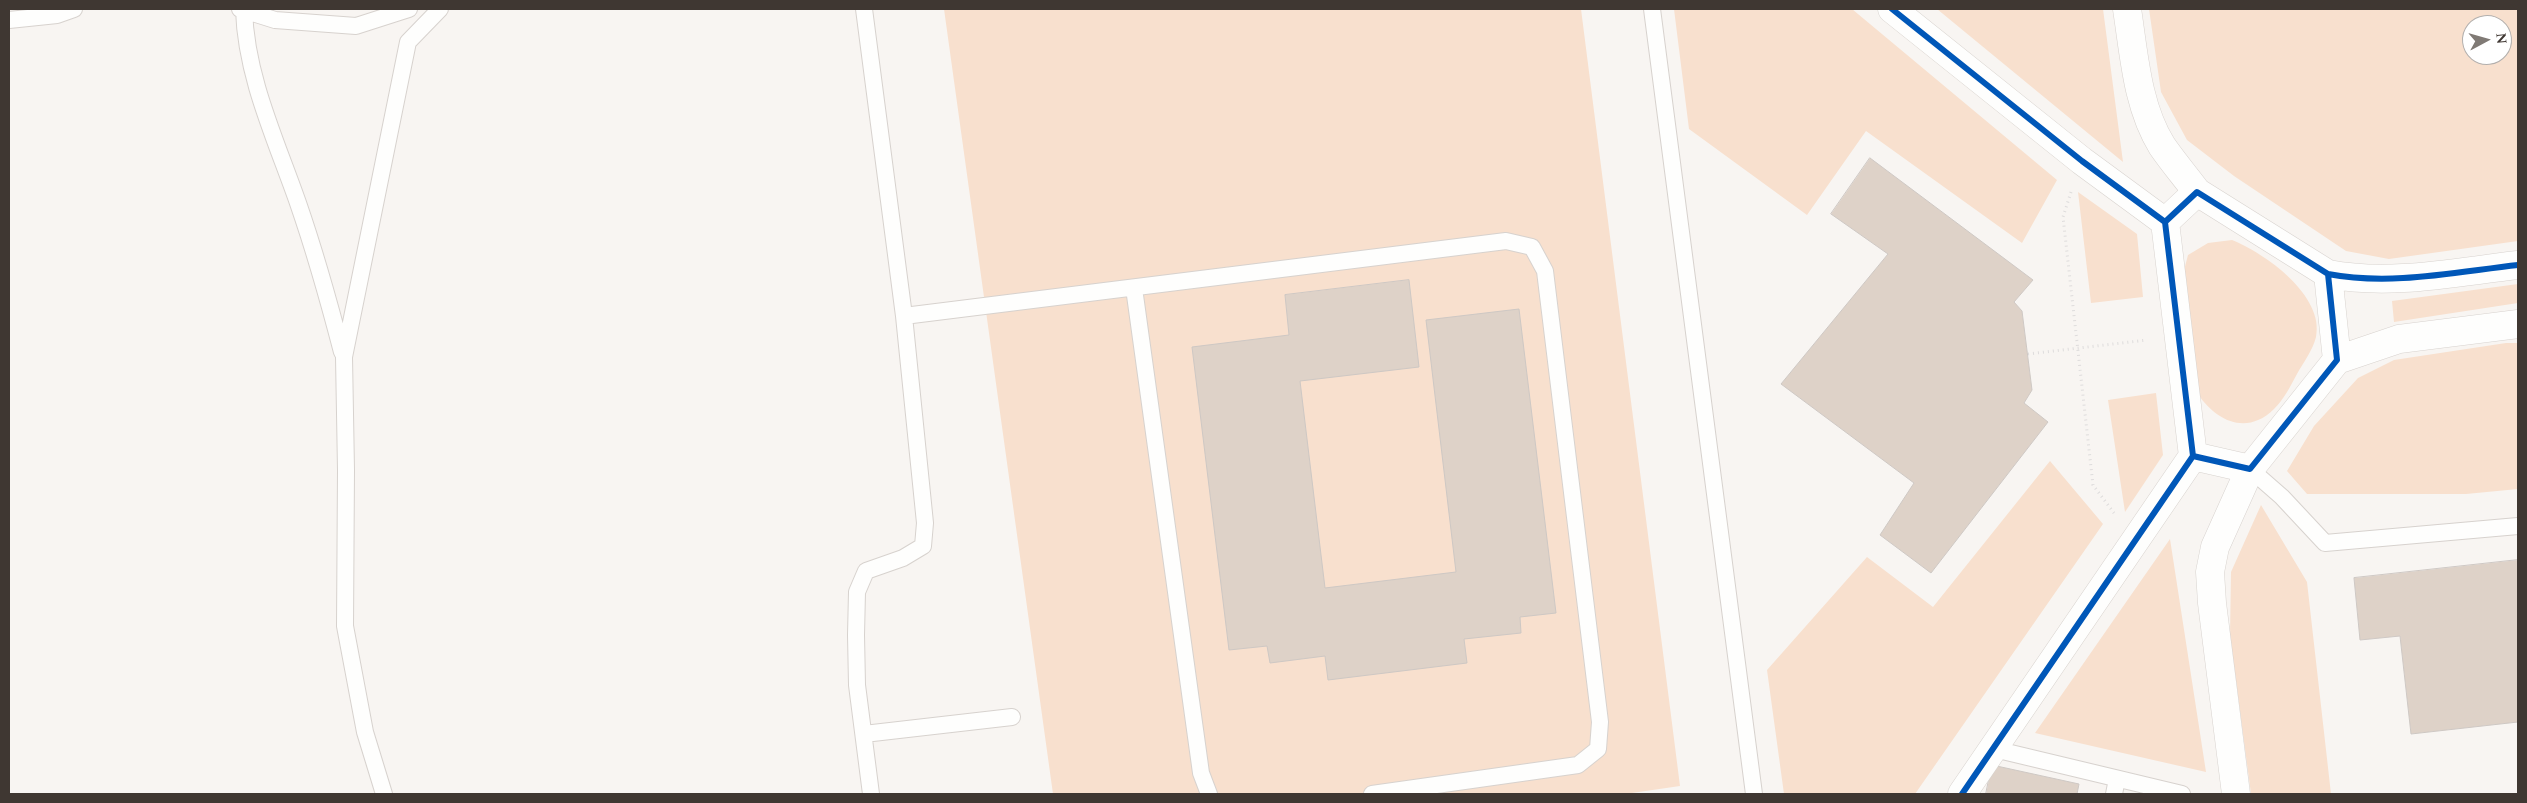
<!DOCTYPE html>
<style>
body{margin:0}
#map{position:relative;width:2527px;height:803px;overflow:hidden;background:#f8f5f2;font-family:Spectral,serif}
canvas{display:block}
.frame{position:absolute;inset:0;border:10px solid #3f3732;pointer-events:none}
.north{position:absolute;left:2462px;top:15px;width:50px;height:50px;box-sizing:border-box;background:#fff;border:1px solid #b2afad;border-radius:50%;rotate:84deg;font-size:14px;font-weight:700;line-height:20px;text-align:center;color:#3f3732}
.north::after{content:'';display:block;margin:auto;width:18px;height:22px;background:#807a75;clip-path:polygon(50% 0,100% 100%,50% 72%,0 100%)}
</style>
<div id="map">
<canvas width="2527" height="803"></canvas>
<div class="frame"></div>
<div class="north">N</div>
</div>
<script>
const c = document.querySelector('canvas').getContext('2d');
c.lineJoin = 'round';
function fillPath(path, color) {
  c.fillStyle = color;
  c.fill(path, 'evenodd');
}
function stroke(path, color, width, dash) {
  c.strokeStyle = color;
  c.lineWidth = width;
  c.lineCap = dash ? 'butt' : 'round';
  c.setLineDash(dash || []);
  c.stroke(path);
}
const green = new Path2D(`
 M944,9H1581L1680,786L1625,794H1053Z
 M1674,9H1852L2057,180L2022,243L1866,131L1807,215L1689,129Z
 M1937,9H2103L2123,162Z
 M2149,9H2518V241L2389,259L2346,251L2234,176L2187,140L2161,92ZM2472,25H2502V55H2472Z
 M2078,192L2137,234L2143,297L2091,303Z
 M2232,240C2265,253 2325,296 2316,337C2313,350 2303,363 2297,374C2290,387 2284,399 2274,409C2247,436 2216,421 2198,394L2182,278L2188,255L2208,243Z
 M2518,284V303L2394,322L2392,301Z
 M2506,343H2518V489L2466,494H2307L2287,471L2314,426L2358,378L2394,360Z
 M2156,393L2163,455L2125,512L2108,400Z
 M2050,461L2103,524L1915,794H1784L1767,670L1867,557L1933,607Z
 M2261,505L2307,582L2331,794H2251L2230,636L2231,572Z
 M2170,539L2206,772L2035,733Z`);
const building = new Path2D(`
 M1870,158L2033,280L2014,302L2022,311L2032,390L2024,403L2048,422L1931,573L1880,535L1914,483L1781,384L1888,254L1831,214Z
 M1409,280L1419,367L1300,381L1325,588L1456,572L1426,320L1519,309L1556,613L1520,617L1521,633L1464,639L1467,663L1328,680L1325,656L1270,663L1267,646L1229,650L1192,347L1289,335L1285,295Z
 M2518,560V722L2411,734L2400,636L2360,640L2354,578Z
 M1992,765L2079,784L2077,794H1986Z`);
const path = new Path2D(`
 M2071,192L2063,217L2093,485L2114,513
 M2028,354L2147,340`);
const service = new Path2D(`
 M240,9L275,20L356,26L409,9
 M864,9L904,316L925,523L923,546L903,558L866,571L857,592L856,635L857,685L871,794
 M1652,9L1754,794
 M244,10C246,77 276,140 298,203C315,252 329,302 342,352
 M9,20L57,15L74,9
 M1134,288L1201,773L1209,794
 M904,316L1506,241L1532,247L1545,271L1600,722L1598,749L1578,765L1372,794
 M2250,469L2282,497L2325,543L2518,526
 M864,734L1012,717
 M1994,749L2182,794
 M384,794L365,732L345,626L346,470L344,357L408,42L440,9
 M2114,794L2117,779`);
const minor = new Path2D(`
 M1892,9L2082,161L2165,222
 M2127,9C2134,54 2137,106 2162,146C2173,162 2185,176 2197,192
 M2328,274L2337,360L2250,469L2193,456L2165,222L2197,192L2328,274C2391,286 2455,272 2518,265
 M2337,360L2399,339L2518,324
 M1962,794L2193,456
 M2236,794L2212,603L2210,572L2215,547L2250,469`);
const cycleway = new Path2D(`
 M1892,9L2082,161L2165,222
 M2328,274L2337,360L2250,469L2193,456L2165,222L2197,192L2328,274C2391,286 2455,272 2518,265
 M1962,794L2193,456`);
fillPath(green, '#f8e0ce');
fillPath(building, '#ded2c8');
stroke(building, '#cec8c4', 1);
stroke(service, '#d7d2ce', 18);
stroke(minor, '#d7d2ce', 29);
stroke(path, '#dedcdc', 3, [1, 4]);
stroke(service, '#fefefd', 16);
stroke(minor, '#fefefd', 28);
stroke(cycleway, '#0057b8', 6);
</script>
